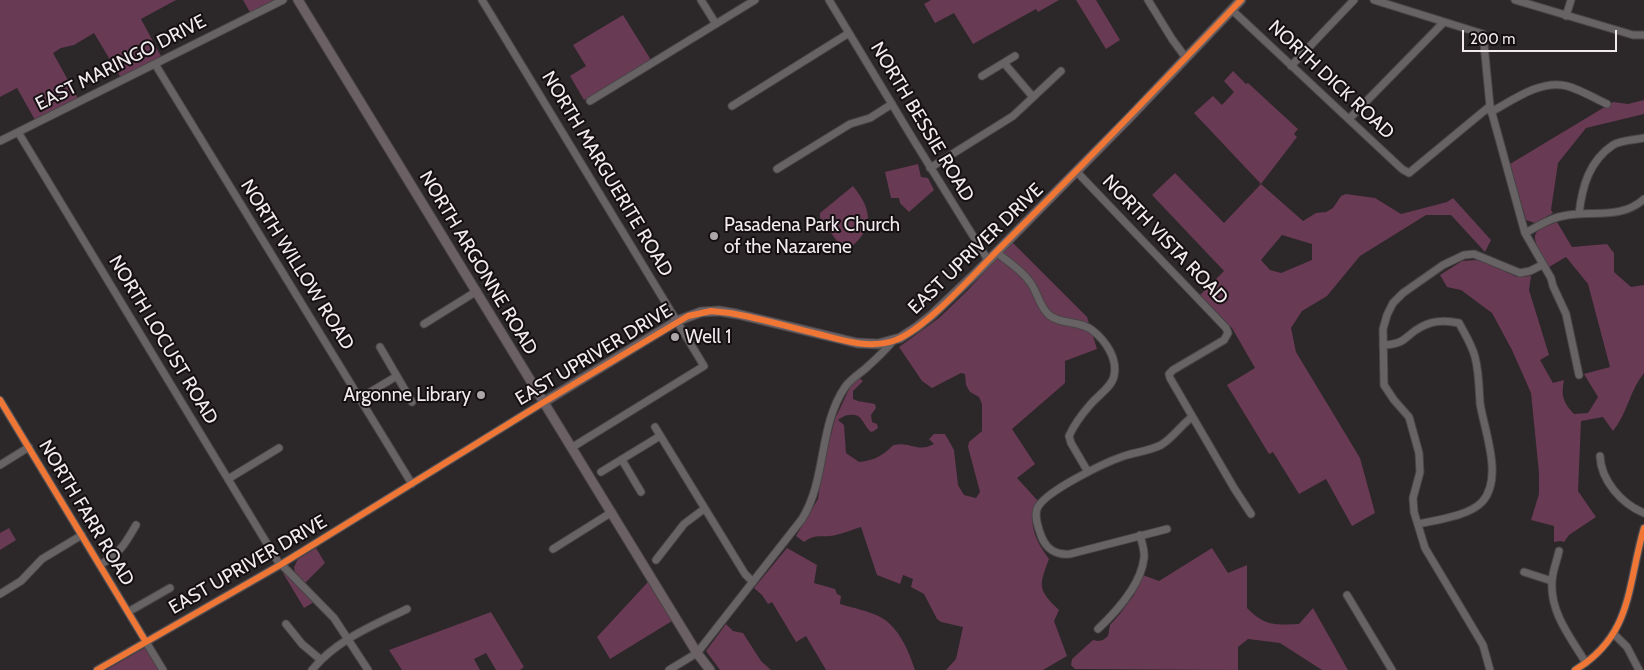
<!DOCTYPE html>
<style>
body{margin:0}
#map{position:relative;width:1644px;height:670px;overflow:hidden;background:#2c2729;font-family:Cabin,sans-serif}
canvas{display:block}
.scale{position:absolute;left:1462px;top:30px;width:155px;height:22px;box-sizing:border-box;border:2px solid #f2eaee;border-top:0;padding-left:6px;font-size:15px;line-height:18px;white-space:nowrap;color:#f2eaee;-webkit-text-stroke:4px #140f11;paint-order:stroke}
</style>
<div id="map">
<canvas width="1644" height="670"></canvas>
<div class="scale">200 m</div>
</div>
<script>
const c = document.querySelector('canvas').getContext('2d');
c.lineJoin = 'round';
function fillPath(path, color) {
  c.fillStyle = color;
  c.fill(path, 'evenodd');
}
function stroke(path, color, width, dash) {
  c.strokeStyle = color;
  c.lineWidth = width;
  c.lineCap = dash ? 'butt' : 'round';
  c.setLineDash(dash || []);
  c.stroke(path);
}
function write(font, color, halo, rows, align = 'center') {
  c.font = font + ' Cabin,sans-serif';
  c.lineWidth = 4;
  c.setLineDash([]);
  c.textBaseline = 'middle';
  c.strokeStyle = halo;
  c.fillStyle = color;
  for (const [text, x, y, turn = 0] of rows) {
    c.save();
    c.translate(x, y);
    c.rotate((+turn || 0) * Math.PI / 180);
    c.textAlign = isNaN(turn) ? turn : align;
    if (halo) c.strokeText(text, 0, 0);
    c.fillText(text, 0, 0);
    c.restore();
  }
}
const green = new Path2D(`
 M0,0H176L141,19L162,58L121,78L94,33L74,45L61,48L53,53L79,100L35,120L17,88L0,97Z
 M243,0H277L251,14Z
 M931,0H1059L1038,12L1036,9L973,44L954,13L935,23L924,4Z
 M1076,0H1096L1120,40L1106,49Z
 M623,15L651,60L584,100L570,76L586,66L573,45Z
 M1233,71L1246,84L1248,83L1298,129L1294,134L1297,137L1261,184L1303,221L1316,213L1326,212L1333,208L1341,196L1346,194L1375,198L1401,214L1447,202L1453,198L1491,240L1485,252L1451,215H1426L1360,256L1327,296L1302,311L1291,328L1296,352L1360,458L1375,513L1352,526L1326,479L1299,494L1273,452L1269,454L1227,385L1255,368L1232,328L1200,295L1224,271L1152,195L1175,173L1224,223L1261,184L1194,113L1213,96L1222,105L1234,92L1224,81ZM1282,235L1312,244V260L1281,273L1270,270L1261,260Z
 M1644,100V114L1586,128L1558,163L1551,210L1553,213L1535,223L1526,220L1510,164L1613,102L1628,104Z
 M918,164L921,177L928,178L934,190L909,212L900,203L899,198H891L885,172Z
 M853,186C875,213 873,231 845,252L820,218V213Z
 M1557,222L1572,247L1607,244L1614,253V272L1631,287L1644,285V373C1630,390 1627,414 1613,431L1603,417L1581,421L1578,491L1596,517L1569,535L1564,542L1560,541L1554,542V526L1531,520L1539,494V473L1531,393L1512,350L1492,313L1461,290L1447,287L1440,275L1462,261L1476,260L1488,263L1517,277L1531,276L1529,290L1549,355L1540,360L1553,383L1564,380C1561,396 1563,402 1574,414L1588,413L1598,397L1584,374L1610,367L1588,284L1566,257L1549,267C1545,260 1531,240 1536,233C1539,228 1551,225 1557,222Z
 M1012,242L1087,317L1097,349L1065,361V383L1012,429L1035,464L1017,478L1038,501C1026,523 1036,541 1049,559C1039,586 1037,589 1059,610L1054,621L1067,656L1043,670H946L956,659L963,627L941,622L937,619L924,594L911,587L913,579L903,575L900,584L877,575L861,527C851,530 840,535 830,536C818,537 815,534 804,542L796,536L818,499L823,465L835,419L850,387L859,378L863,381L853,391V399L858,401L875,404L876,408L871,415L872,422L877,424L878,428L874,431L871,432C863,426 863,413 850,415C845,415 842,417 838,420L844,425L846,453L859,462C870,461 879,458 888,450C891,448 890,447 894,445C910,441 918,453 934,444L929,439L934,434H945L954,450L958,485L964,495L976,498L980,492L968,447L969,442L982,431V404L979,397L970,392L966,385L965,374L961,373L932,388L922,381L899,347L939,318L967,291Z
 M9,528L16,540L0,550V533Z
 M316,548L325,563L305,583L295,572L294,567L298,559Z
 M787,548L817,565L814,583L835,589L837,594L841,596L840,604C853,608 870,611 882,618C899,628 909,651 915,670H826L806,636L796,642L772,602L768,604L762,595L754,588Z
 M1212,548L1228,573L1247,565V608C1265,626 1274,625 1299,624L1313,608L1348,670H1322L1280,643L1248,639L1238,647V670L1075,669L1071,665L1072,659L1093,640L1098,641L1103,640L1108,636L1110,625L1119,615L1134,595L1143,575L1159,581Z
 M283,573L286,574L314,602L304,608Z
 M648,582L672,621L610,659L597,637Z
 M491,612L524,667L520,670H496L486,653L474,659L480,670H402L389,650Z
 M726,624L733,631L743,633L761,661L771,670H720L706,651Z
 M146,647L161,670H106Z`);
const minor = new Path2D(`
 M482,0L704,366L571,448
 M701,0L716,24
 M829,0L913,139L988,260
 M1148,0L1172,39L1186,58
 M1374,0L1483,34L1490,106L1525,233L1551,278L1553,286L1566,314L1579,375
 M1515,0L1633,35H1644
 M1232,10L1402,169L1409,173L1490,106
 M1566,16L1571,0
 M1004,63L1033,97
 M155,64L412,484
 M1291,66L1354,0
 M982,76L1015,56
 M590,101L755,0
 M732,106L849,33
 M1491,112C1513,100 1541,79 1567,86C1581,90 1594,98 1607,104
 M1349,119L1444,22
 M18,132L280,565
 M0,141L283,0
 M930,168L1013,116L1061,71
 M777,169L850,124L870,118L892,104
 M1076,171L1226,328L1228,333L1224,340L1173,370L1169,374L1170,378L1234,488L1251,514
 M1579,214C1582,187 1589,161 1613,145C1621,140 1635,140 1644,138
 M1525,233C1537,227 1549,218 1563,216C1591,210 1621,220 1644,199
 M996,252C1007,261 1022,270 1030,282C1038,293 1039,306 1049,315C1061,325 1079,320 1092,330C1105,340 1118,358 1114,376C1112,387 1097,396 1090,405C1082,414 1074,425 1069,436L1071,443L1088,472
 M424,324L477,291
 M1383,345C1407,344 1404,336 1421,327C1433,320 1446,320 1459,323C1465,334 1472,345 1475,357C1479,372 1479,388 1480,403C1484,430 1504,478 1482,502C1469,516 1436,520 1418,524
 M380,347L412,402
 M360,398L397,376
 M0,400L163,670
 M655,427L745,574L753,582
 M1600,456C1601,481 1622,504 1644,513
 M622,460L641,492
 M0,465L29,447
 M601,472L660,436
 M228,479L279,448
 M1167,529L1070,554C1057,555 1048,551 1042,538C1039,530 1034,518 1037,509C1043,492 1106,462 1124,456C1136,452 1149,451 1161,445C1173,438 1181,425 1192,417
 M553,549L612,512
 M1559,551C1557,561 1552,572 1552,582C1550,613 1571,638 1586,663
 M656,560L684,524L704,509
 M281,564L334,618L368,670
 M100,565C120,553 125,544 136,525
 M1524,572L1552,581
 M0,594L21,581L42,559L82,535
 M1347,595L1392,670
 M128,612L170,588
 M286,624L302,644L321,660
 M1098,629C1116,612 1141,585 1144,558C1145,551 1142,543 1140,535
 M1614,634L1627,647L1639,670
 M97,670L280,565L544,402
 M312,670C336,640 374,625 407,609
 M669,670L697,653L802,519C827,479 818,427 845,387C850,380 859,374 865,369C875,360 884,352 893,341
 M1490,670L1483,645L1425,548L1414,512L1413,498L1420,472L1419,453L1409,417L1394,400L1384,385L1383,329L1387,315L1393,303L1403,293L1443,265L1464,255L1474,254L1520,273L1530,271L1542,265
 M1575,670C1633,635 1627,586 1644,528`);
const major = new Path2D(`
 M298,0L697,653L710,670
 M544,402L677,321L701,312L719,311L737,314L857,343L878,344L900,338L917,327L932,315L976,273L1128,119L1241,0`);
const cycleway = new Path2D(`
 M0,400L146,642
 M97,670L280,565L544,402L688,316L711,311L730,313C759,318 789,327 818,334C842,340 868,349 893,341C923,332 974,274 998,250C1080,168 1161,84 1241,0
 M1575,670C1633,635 1627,586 1644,528`);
const markers = [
 [714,236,5,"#ada6a9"],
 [675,337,5,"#ada6a9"],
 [481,395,5,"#ada6a9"]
];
const streetNames = [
 ["EAST MARINGO DRIVE",121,63,-27],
 ["NORTH DICK ROAD",1331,80,43],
 ["NORTH BESSIE ROAD",922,122,59],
 ["NORTH MARGUERITE ROAD",607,174,59],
 ["NORTH VISTA ROAD",1165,240,46],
 ["EAST UPRIVER DRIVE",976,249,-44],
 ["NORTH ARGONNE ROAD",478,263,59],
 ["NORTH WILLOW ROAD",297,265,58],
 ["NORTH LOCUST ROAD",163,340,59],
 ["EAST UPRIVER DRIVE",594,355,-31],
 ["NORTH FARR ROAD",86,513,59],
 ["EAST UPRIVER DRIVE",248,565,-30]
];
const poiNames = [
 ["Pasadena Park Church",724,225],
 ["of the Nazarene",724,247],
 ["Well 1",685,337],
 ["Argonne Library",471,395,"right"]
];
fillPath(green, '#683a53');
stroke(minor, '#494446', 9);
stroke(major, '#494446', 11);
stroke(minor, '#676264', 7);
stroke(major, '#6b6165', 9);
stroke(cycleway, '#f07635', 6);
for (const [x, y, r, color] of markers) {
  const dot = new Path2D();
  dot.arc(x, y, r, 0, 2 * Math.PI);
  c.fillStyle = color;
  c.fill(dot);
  stroke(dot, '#140f11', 2);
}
write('19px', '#f2eaee', '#140f11', streetNames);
write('19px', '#f2eaee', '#140f11', poiNames, 'left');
</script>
